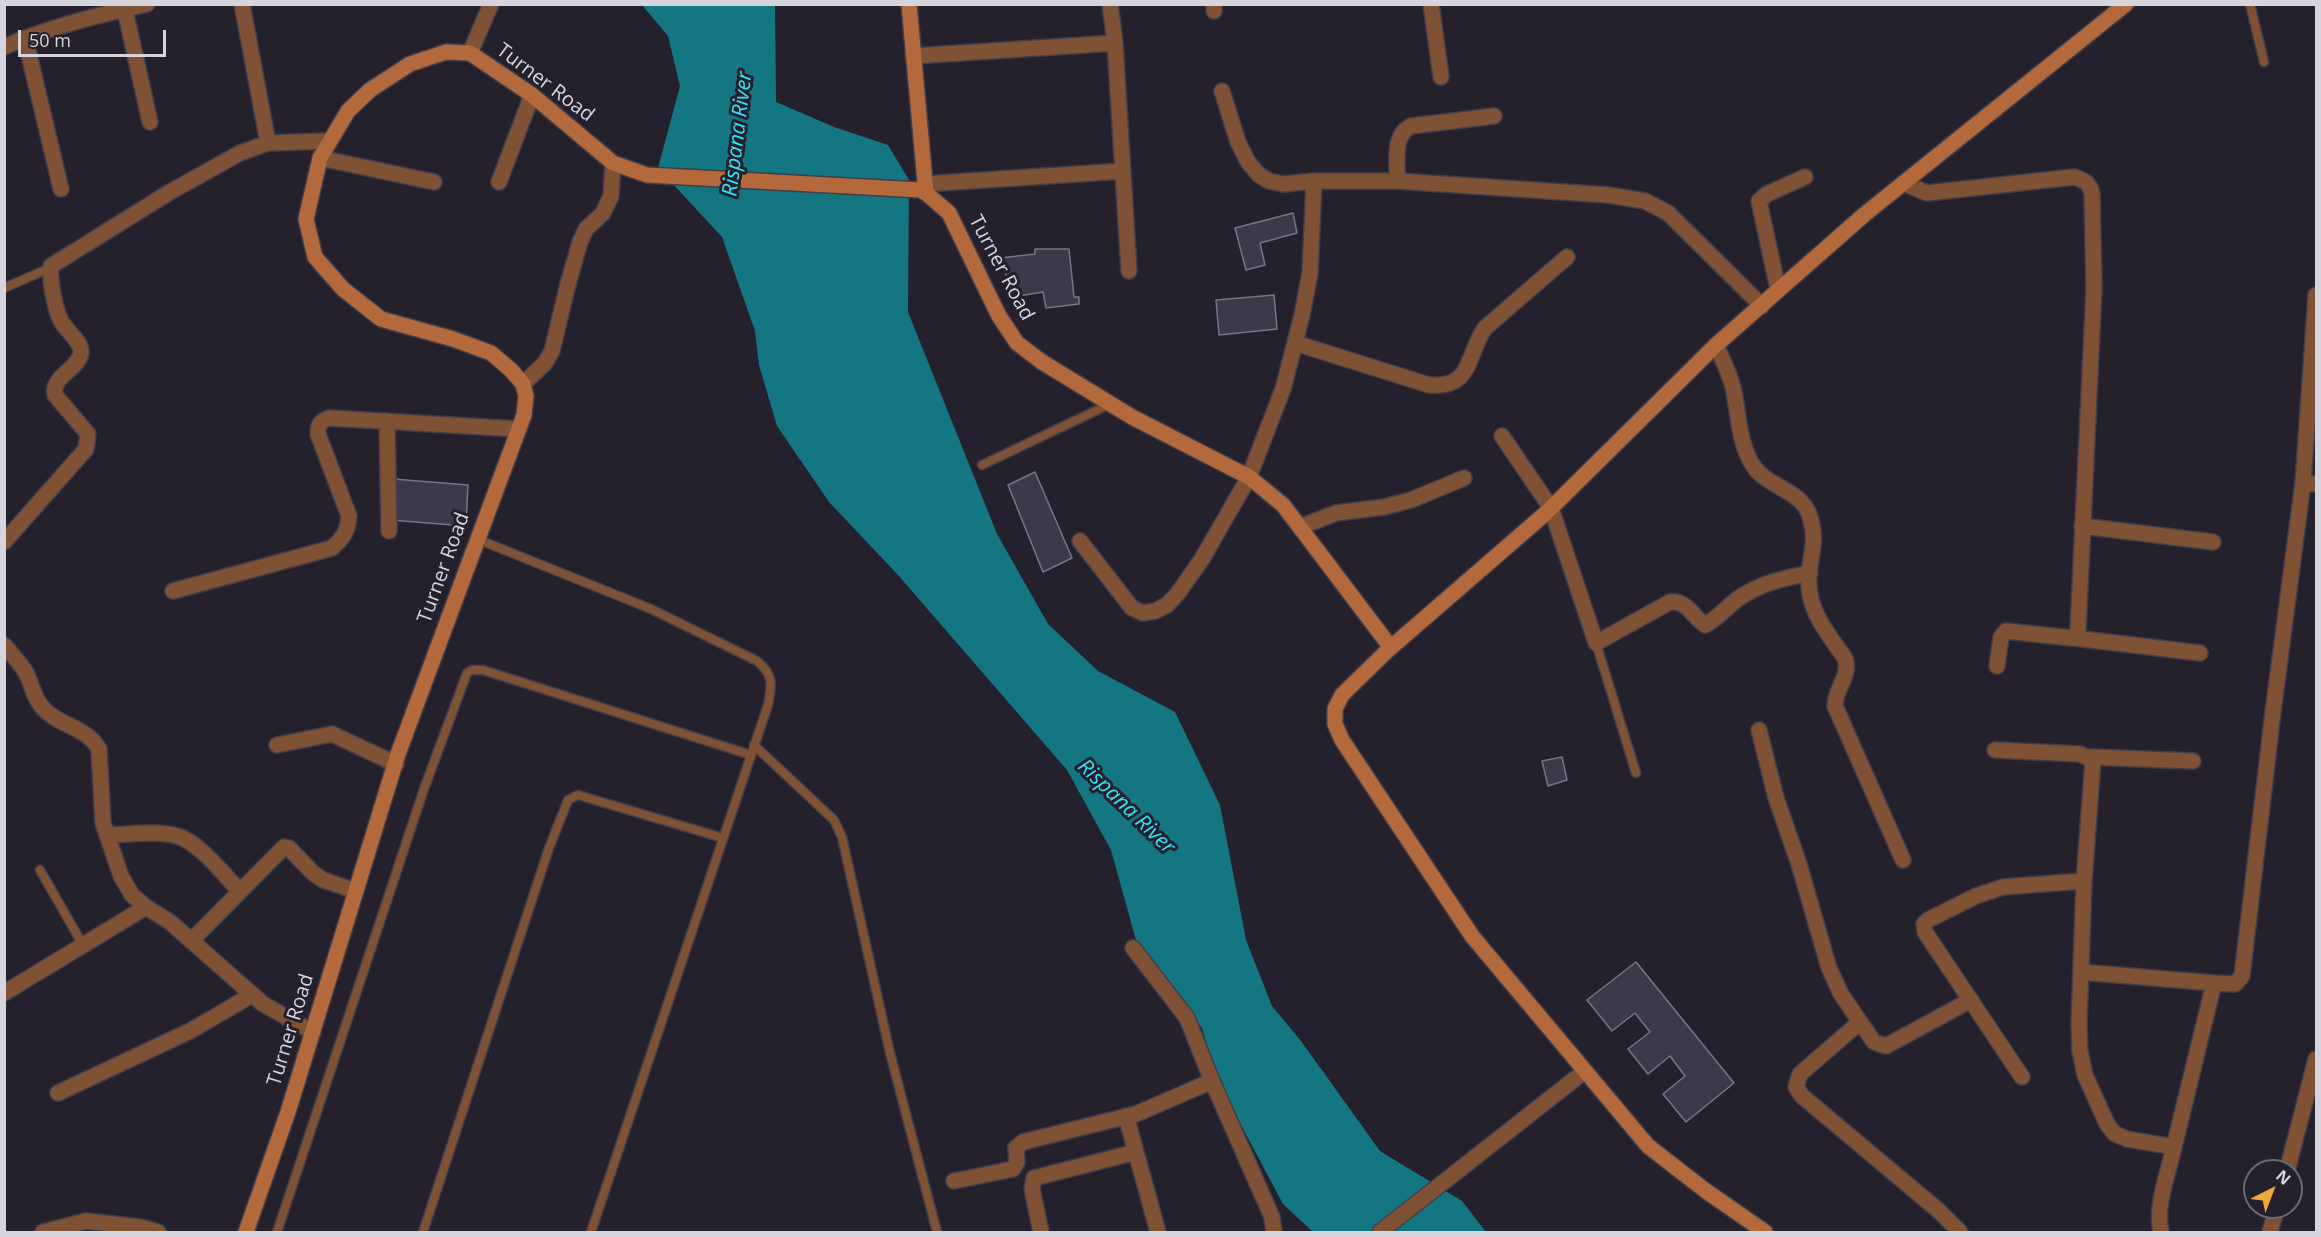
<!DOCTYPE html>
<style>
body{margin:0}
#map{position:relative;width:2321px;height:1237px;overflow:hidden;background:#24212d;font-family:"Open Sans",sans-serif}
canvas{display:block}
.frame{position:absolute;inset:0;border:6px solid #d6d4dc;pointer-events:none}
.north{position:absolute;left:2243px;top:1159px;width:60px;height:60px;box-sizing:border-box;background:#24212d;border:2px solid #6b6973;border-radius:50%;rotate:42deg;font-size:16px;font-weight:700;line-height:24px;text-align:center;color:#d6d4dc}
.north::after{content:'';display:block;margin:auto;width:21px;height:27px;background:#f0a63f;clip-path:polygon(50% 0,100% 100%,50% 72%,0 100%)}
.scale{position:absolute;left:18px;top:30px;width:148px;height:27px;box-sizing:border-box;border:3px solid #d6d4dc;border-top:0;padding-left:8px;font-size:18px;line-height:21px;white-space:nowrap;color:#d6d4dc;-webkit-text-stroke:4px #24212d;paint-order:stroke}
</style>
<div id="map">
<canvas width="2321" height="1237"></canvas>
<div class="frame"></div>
<div class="north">N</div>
<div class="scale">50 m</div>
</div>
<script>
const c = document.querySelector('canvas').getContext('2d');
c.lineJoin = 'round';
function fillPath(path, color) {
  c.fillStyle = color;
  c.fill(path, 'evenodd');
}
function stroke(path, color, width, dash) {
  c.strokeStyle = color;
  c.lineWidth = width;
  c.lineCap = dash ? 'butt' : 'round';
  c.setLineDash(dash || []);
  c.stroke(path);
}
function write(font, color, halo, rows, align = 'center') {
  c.font = font + ' "Open Sans",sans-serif';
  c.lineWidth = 6;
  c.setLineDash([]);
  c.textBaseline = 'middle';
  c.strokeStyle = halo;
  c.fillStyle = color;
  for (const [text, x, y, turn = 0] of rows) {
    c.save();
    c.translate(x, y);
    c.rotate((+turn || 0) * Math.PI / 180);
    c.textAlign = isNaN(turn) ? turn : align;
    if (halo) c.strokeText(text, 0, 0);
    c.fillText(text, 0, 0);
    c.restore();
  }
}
const water = new Path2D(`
 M642,5H775L776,102L834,127L888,145L909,180L908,312L997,534L1048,624L1098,671L1175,712L1220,805L1246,940L1272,1006L1301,1041L1380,1151L1462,1201L1486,1232H1313L1283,1204L1216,1078L1202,1028L1139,951L1111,850L1067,770L898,575L829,502L777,426L759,365L755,331L722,237L658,168L680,86L668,36Z`);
const building = new Path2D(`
 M1293,213L1297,233L1260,243L1265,265L1246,270L1235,228Z
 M1035,249H1069L1074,297H1079V304L1046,308L1043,292L1012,297L1009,276H1006L1005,269L1001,270L1000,258L1035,254Z
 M1274,295L1277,329L1219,335L1216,300Z
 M1035,472L1072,558L1043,572L1008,485Z
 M393,479L468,485L466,526L390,520Z
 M1562,757L1567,780L1548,786L1542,761Z
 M1636,962L1734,1083L1686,1122L1663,1094L1685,1076L1670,1056L1648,1074L1628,1049L1650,1032L1635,1013L1612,1031L1587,1000Z`);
const lane = new Path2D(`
 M2250,4L2264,62
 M4,288L50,268
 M982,465L1110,404
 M477,539L651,609L757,661C774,675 772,685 768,705L591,1232
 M1596,643L1636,773
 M754,745L834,820L842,837L890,1053L937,1232
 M40,870L83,945
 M277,1232L424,789L467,673L472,670H483L751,755
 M423,1232L549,848L568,800L578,795L723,838`);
const street = new Path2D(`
 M242,4L268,143
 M1110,4L1115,43L1129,271
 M1214,4V11
 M1431,4L1441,77
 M125,10L150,122
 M25,38L61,189
 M4,47C49,27 99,15 147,4
 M470,53L491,4
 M913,56L1115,43
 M1222,91L1238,142L1248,162L1259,175L1269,181L1283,184L1314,181H1397L1608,195L1645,201L1668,213L1762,306
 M320,158L434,182
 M1397,181C1398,162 1392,135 1411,126L1494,116
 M499,182L532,95
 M1903,183L1927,193L2074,177C2084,180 2090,183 2092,194L2094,288L2078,630L2074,638H2071L2006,631L2001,637L1997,666
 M924,184L1123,171
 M1778,289L1759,201L1767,194L1805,177
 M1295,343L1429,385C1473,389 1466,355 1485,328L1567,257
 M1716,345C1723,361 1731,376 1734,392C1739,418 1739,445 1754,467C1768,487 1800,490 1809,514C1820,546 1807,557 1809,586C1810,613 1830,637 1845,658C1851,677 1835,687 1835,706L1903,860
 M523,384L545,363L552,351L568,284L580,242L586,229L603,213L611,196L613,163
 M387,421L389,531
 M1502,436L1551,508L1596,643L1670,602C1687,600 1693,617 1705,625C1719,618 1729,604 1742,596C1764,582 1785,578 1810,573
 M2303,483L2316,295
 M2082,526L2213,542
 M1300,527L1336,513L1384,507L1411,500L1464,478
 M1080,541L1132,608L1143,613L1155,611L1167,605L1178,593L1202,559L1249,477L1283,389L1302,315L1310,273L1314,181
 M4,542L86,449L88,434L55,395C51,376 78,370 81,353C82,341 66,331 61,321C55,309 49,278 51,266L170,192L240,153L268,143L329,141
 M173,591L332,548C343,538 348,531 349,516L318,434C318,425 320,421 329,418L519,429
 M2074,638L2200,653
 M4,645C11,653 19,662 25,671C33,685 33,700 47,712C64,727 87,728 99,749L103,823L121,876L132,895L146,907L170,922L263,1004L313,1032
 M1759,730L1776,798L1799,864L1829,968L1841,994L1860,1022L1800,1074L1796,1087L1802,1096L1939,1211L1960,1232
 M277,745L332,734L396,764
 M1995,750L2080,754L2093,760L2084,881L2079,1024L2080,1051L2085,1075L2107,1124L2115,1134L2127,1139L2174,1147L2214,983L2235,984L2242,976L2273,712L2303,483L2316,484
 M2090,757L2193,761
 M107,835C128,835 156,830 177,836C199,842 223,874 240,891
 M191,941L284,847L289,848L313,873L323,880L356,891
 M1133,948L1187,1018L1212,1081L1272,1217L1274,1232
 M2081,972L2214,983
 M4,993L146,907
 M1860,1022L1874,1042L1886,1046L1971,1000
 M2022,1077L1925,932L1924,924L1928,920L1976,896L2003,887L2084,881
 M58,1093L190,1031L252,995
 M1126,1116L1158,1232
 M2287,1171L2316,1059
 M954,1181L1013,1169L1017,1162L1016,1148L1023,1142L1136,1114L1212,1081
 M43,1232L86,1221L140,1227L158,1232
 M1041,1232L1032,1189L1034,1178L1136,1152
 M1380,1232L1585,1071
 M2161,1232C2155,1206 2168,1174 2174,1147
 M2270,1232L2277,1207`);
const secondary = new Path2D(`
 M909,4L926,193
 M246,1232L288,1112L398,754L524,415L526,396L523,384L511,370L491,353L453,339L381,319L343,289L315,257L306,219L320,158L348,111L370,90L410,64L446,52L470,53L532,95L613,163L647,175L920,190L926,193L949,213L999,316L1017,343L1042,362L1132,417L1249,477L1283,505L1389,645L1388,650
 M1765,1232L1706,1191L1648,1146L1472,936L1342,740L1335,724V709L1342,695L1388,650L1546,513L1716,345L1865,214L2126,4`);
const streetNames = [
 ["Turner Road",545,83,37],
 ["Turner Road",1001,268,62],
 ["Turner Road",444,568,-70],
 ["Turner Road",291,1030,-73]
];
const waterNames = [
 ["Rispana River",738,134,-83],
 ["Rispana River",1126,807,44]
];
fillPath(water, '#147681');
fillPath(building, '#3d3946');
stroke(building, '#797583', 1.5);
stroke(lane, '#403e49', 11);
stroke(street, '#403e49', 18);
stroke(secondary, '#403e49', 18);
stroke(lane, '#7f5135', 8);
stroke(street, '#7f5135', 15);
stroke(secondary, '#b3693b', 15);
write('20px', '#d6d4dc', '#24212d', streetNames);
write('italic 21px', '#33e3f7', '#24212d', waterNames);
</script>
